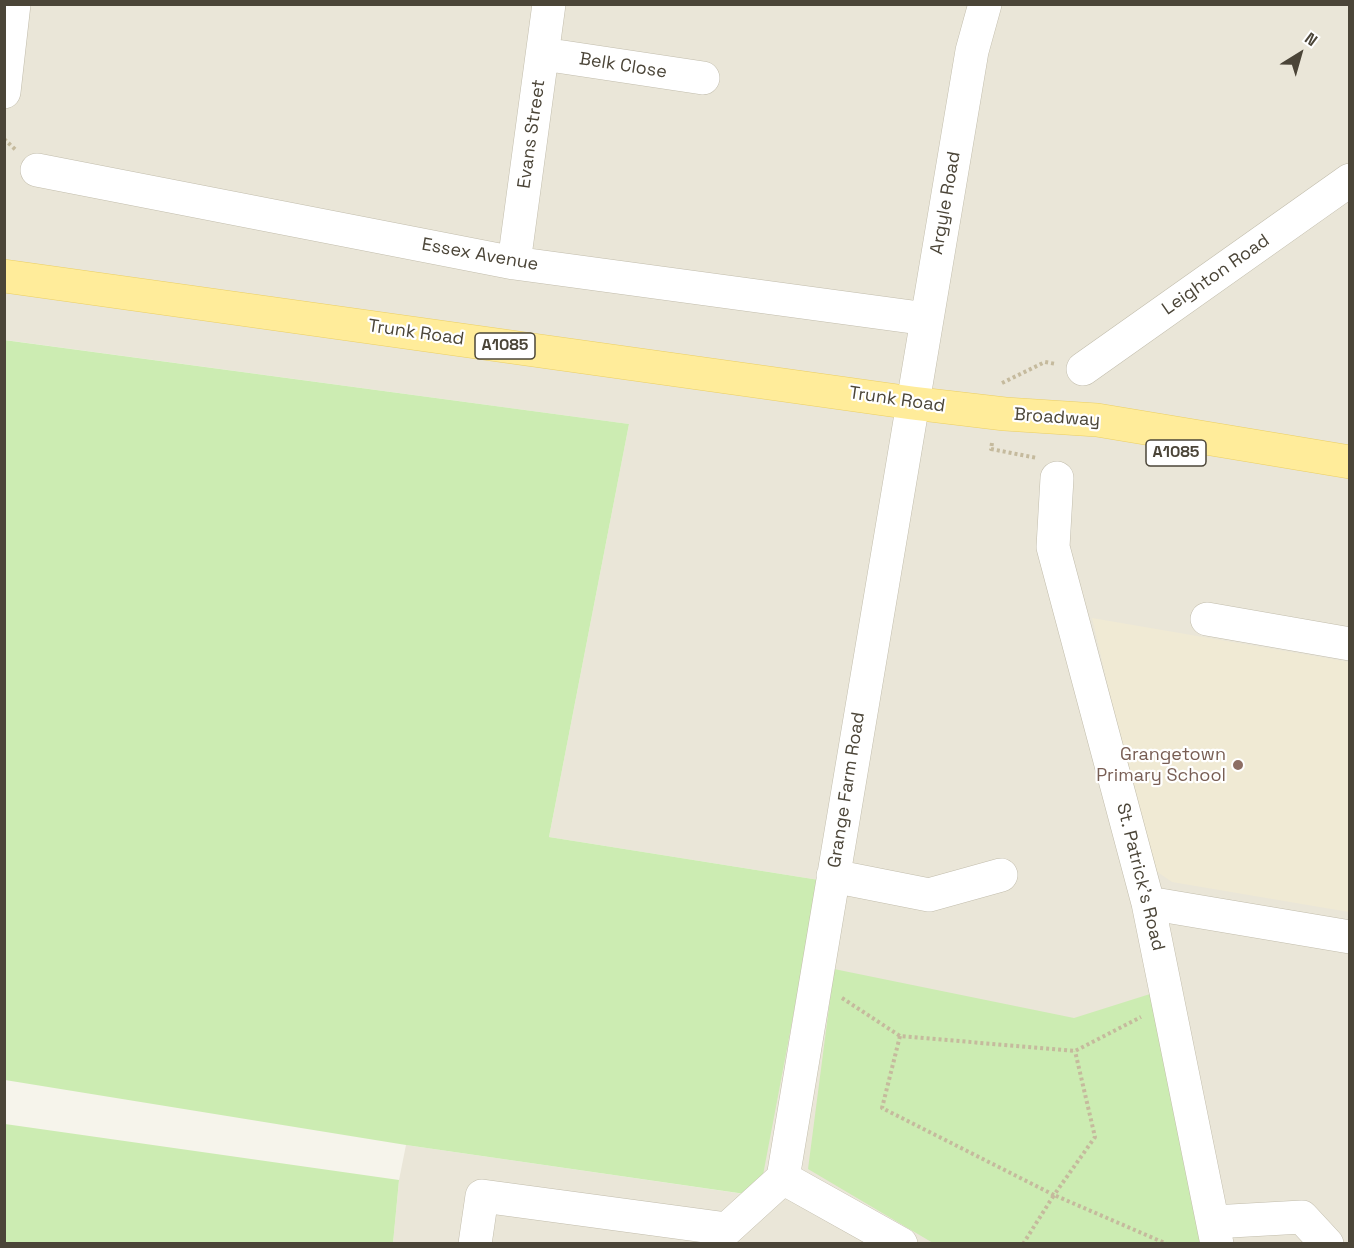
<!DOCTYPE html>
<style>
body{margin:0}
#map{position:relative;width:1354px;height:1248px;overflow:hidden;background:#f6f4eb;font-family:"Space Grotesk",sans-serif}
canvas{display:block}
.frame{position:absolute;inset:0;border:6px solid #4b4538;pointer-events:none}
.north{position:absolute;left:1270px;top:24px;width:60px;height:60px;-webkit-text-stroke:4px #fff;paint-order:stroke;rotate:37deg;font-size:16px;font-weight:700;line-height:24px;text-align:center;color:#4b4538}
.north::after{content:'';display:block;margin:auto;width:21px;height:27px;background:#4b4538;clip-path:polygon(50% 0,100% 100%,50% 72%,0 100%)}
</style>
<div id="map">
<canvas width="1354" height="1248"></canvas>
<div class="frame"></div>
<div class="north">N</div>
</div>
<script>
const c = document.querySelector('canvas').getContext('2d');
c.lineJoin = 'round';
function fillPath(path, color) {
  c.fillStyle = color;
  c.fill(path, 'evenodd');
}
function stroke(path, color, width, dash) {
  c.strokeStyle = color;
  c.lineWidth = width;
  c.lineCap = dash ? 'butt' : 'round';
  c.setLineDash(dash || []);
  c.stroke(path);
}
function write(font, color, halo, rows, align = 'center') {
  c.font = font + ' "Space Grotesk",sans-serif';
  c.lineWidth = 4.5;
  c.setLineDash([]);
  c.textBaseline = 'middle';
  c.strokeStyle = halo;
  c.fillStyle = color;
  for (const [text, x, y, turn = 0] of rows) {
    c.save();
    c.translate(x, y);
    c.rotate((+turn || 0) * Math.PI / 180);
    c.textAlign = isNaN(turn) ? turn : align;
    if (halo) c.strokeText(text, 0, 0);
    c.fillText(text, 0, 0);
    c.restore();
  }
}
const residential = new Path2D(`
 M5,5H1349V1243H393L399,1180L406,1145L758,1196L819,880L549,837L629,424L5,340Z`);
const education = new Path2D(`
 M1092,618L1349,662V912L1172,882L1150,867Z`);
const green = new Path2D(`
 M4,340L629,424L549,837L819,880L759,1196L406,1145L5,1080Z
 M834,969L1074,1018L1150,994L1203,1243H933L808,1169Z
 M5,1124L399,1180L393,1243H5Z`);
const path = new Path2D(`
 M4,139L17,151
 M1002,383L1045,362L1056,364
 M992,443L991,449L1037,458
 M842,998L900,1036L1075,1051L1141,1017
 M900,1036L882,1108L1054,1195L1095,1137L1075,1051
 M1023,1244L1054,1195L1167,1244`);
const minor = new Path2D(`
 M543,54L703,78
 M4,92L14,4
 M37,170L514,263L927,319
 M514,263L549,4
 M1083,369L1350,180
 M1057,478L1053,547L1148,903L1217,1244
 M1207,619L1350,644
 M833,876L929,895L1001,875
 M1148,903L1350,937
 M783,1178L972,51L985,4
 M783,1178L901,1244
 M1213,1222L1302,1217L1327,1244
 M475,1244L482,1196L727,1229L783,1178`);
const major = new Path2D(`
 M4,276L912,403L1005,414L1097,420L1350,462`);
const markers = [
 [1238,765,6,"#8d6e63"]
];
const shields = [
 [505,346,60],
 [1176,453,60]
];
const shieldNames = [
 ["A1085",505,346],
 ["A1085",1176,453]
];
const streetNames = [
 ["Belk Close",623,66,9],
 ["Evans Street",532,134,-82],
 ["Argyle Road",946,203,-80],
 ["Essex Avenue",480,255,10],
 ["Leighton Road",1216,275,-35],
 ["Trunk Road",416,333,8],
 ["Trunk Road",897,400,8],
 ["Broadway",1057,418,4],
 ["Grange Farm Road",847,790,-81],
 ["St. Patrick's Road",1140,877,76]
];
const educationNames = [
 ["Grangetown",1226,755],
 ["Primary School",1226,776]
];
fillPath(residential, '#eae6d8');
fillPath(education, '#f0ead4');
fillPath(green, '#ccecb2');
stroke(minor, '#c2bdac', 34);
stroke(major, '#ebcf64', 34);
stroke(path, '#c5ba9d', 4, [3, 3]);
stroke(minor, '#fff', 33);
stroke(major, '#ffec9a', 33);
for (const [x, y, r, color] of markers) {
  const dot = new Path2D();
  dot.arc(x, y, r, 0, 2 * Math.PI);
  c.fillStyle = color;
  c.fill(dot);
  stroke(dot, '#fff', 2);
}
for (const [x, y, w] of shields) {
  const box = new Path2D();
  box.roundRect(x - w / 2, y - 13, w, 26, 4.5);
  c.fillStyle = '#fff';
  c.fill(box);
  stroke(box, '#4b4538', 1.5);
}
write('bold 16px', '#4b4538', null, shieldNames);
write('18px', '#4b4538', '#fff', streetNames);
write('18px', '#785e54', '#fff', educationNames, 'right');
</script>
